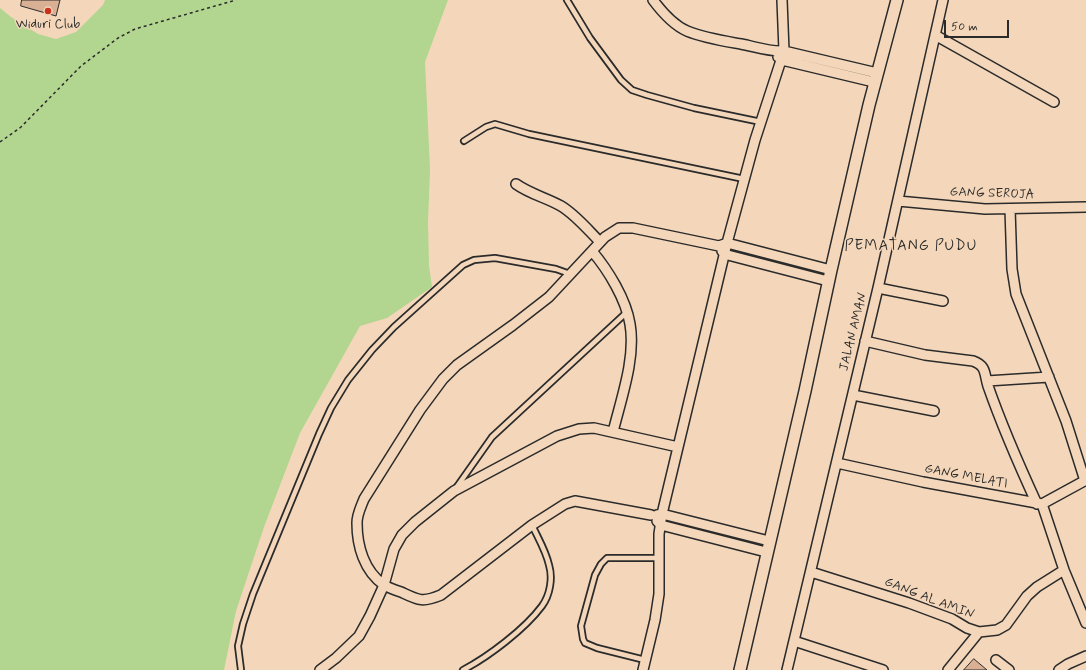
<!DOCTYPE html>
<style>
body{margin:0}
#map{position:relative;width:1086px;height:670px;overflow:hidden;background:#f4d7ba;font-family:Mynerve,sans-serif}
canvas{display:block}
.scale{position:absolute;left:944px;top:20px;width:65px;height:18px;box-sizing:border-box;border:2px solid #2b2b2b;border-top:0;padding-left:5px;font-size:12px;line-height:14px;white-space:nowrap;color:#2b2b2b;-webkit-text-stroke:3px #f4d7ba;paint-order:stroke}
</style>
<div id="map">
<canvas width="1086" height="670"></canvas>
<div class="scale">50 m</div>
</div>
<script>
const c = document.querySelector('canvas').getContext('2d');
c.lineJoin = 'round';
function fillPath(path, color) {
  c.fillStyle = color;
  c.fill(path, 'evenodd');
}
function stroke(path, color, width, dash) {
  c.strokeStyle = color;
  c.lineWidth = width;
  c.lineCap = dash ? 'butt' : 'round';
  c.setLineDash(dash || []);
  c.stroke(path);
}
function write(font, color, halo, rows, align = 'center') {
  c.font = font + ' Mynerve,sans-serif';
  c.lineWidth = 3;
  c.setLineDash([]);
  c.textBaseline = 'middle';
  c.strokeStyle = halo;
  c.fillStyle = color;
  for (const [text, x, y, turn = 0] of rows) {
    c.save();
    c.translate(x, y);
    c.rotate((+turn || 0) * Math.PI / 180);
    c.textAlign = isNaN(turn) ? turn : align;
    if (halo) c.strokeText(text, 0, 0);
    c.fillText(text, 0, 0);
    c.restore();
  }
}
const green = new Path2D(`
 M105,0H448L425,62L430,169L428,222L429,266L432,287L387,318L360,326L300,433L264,527L236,611L224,670H0V8L11,17L38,34L56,39L76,32L103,5Z`);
const building = new Path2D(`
 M22,0H60L56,16L21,6Z
 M974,659L987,670H964Z`);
const path = new Path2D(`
 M0,142L21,127L81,66L118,38L135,29L236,0`);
const service = new Path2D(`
 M567,0L590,38L621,80L632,90L647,95L694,108L761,122
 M464,141L486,127L495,124L529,134L744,179
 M456,488L492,437L627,312
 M645,660L597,648L585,643L583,639L581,626L595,575L601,564L607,558H659
 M241,670L238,646L243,624L253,594L319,434L331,408L348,380L372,350L394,327L463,265L474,260L495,258L556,269L570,274
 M463,670C488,657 525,629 542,606C550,595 553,578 549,565C546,551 538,538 532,525`);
const minor = new Path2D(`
 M653,0C662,12 673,25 687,31C704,38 724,41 741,44C756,47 770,52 784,51L877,73
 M935,35L1054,102
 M778,57L782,60L874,82
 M516,184C530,194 547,198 561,206C576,215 588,230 600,242
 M898,201L985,209L1086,207
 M1010,209L1012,269L1016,294L1066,421L1085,481
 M592,251C608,270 626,299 630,324C636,358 621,399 613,432
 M722,251L724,254L828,281
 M878,288L943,301
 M865,341L925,355L973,361C987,366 984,374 988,386C1002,426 1019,465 1037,504
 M987,381L1049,377
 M853,395L934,411
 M837,463L923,482L1042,504L1086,480
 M1042,504L1064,570L1086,623
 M651,515L575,501L565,504L532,525L441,595C422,603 418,600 401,592C395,590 389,588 384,585C364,571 357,546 357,523C357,514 361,507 364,499L420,410L443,379L457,365L513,325L549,297L605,237L619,228H633L719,246L727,243L831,270
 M657,515L662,514L769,541
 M657,521L661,525L766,552
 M811,572L909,603L952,619L967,628L979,632L997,630L1006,625L1027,596L1037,587L1064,570
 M794,641L883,670
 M996,660L1009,670
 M320,670L336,658L359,636L370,616L384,585L394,549L402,535L415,522L454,491L557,436L579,429L594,428L678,447
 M643,670L655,620L659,594V534L662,514L727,243L755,140L784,51L782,0
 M787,670L878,288L943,0
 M948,670L979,632
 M1059,670L1068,664L1086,656`);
const tertiary = new Path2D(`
 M740,670L805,391L831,270L869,105L897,0`);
const markers = [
 [48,11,4,"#c8321e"]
];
const poiNames = [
 ["Widuri Club",48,25]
];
const streetNames = [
 ["GANG SEROJA",992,194,2],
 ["JALAN AMAN",854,332,-76],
 ["GANG MELATI",966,477,11],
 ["GANG AL AMIN",929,599,21]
];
const quarterNames = [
 ["PEMATANG PUDU",911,247]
];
fillPath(green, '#b2d58f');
fillPath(building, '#d9b094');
stroke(building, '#2b2b2b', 1);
stroke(service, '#2b2b2b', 8);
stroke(minor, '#2b2b2b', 12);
stroke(tertiary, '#2b2b2b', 14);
stroke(path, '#2b2b2b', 1.5, [3, 3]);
stroke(service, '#f4d7ba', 4.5);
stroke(minor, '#f4d7ba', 9);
stroke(tertiary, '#f4d7ba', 11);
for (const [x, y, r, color] of markers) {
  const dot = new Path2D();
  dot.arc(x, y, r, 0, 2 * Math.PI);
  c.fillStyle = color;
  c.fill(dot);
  stroke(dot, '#f4d7ba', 1.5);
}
write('13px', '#2b2b2b', '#f4d7ba', poiNames);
write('13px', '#2b2b2b', '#f4d7ba', streetNames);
c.letterSpacing = '1px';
write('15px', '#2b2b2b', '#f4d7ba', quarterNames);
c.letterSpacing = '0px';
</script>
